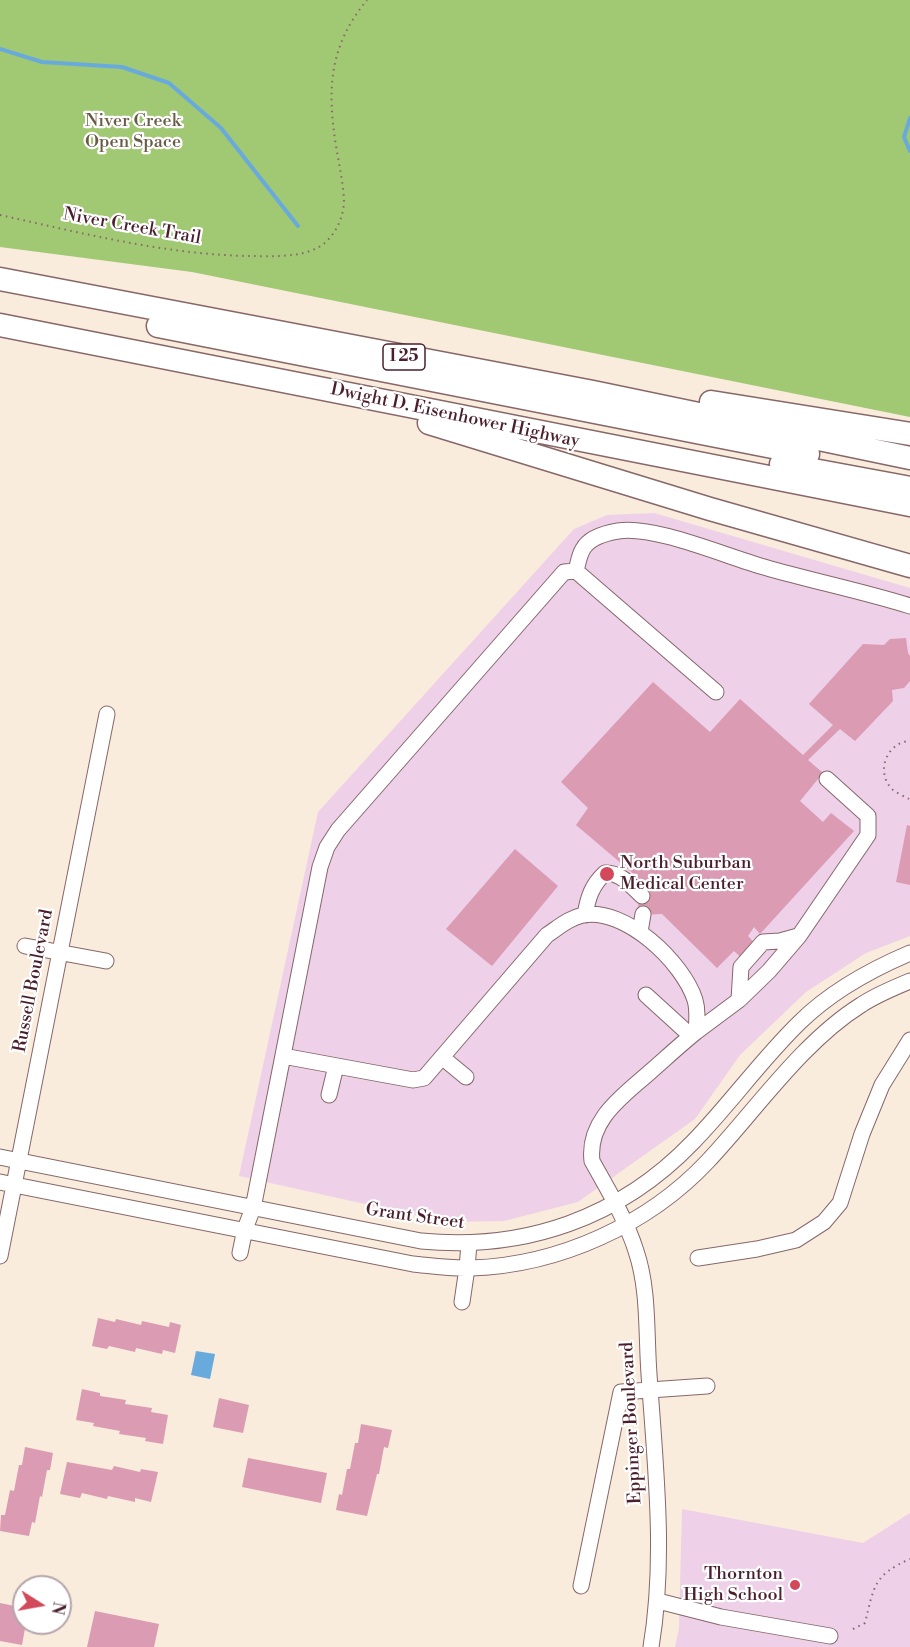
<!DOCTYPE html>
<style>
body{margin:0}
#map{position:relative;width:910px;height:1647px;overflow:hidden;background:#f9ecdc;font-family:"Libre Bodoni",serif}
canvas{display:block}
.north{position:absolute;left:12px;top:1575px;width:60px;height:60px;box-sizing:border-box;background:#fff;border:2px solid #b7a5aa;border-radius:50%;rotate:101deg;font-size:16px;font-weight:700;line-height:24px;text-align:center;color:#4a1f2b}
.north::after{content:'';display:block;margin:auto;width:21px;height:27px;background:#d1495b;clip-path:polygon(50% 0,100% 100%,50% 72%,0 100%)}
</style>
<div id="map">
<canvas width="910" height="1647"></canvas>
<div class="north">N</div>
</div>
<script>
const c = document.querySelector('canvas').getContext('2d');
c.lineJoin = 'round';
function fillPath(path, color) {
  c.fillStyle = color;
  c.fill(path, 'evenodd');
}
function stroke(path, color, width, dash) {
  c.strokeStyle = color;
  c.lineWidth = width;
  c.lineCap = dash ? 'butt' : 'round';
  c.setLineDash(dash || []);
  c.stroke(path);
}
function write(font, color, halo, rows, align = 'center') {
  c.font = font + ' "Libre Bodoni",serif';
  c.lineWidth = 4.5;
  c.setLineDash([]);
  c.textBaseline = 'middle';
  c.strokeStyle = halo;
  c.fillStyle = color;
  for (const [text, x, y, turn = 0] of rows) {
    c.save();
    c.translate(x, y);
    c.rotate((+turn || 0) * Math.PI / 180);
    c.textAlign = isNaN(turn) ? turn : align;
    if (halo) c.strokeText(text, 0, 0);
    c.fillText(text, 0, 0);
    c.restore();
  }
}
const built = new Path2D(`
 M654,513L910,588V936L866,953L806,992L740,1055L695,1119L578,1202L504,1221L446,1222L239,1176L318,812L574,529L607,515Z
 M682,1509L863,1543L910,1513V1647H675L679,1628Z`);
const green = new Path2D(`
 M0,0H910V417L192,272L0,247Z`);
const water = new Path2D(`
 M196,1351L215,1354L210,1379L191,1375Z`);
const stream = new Path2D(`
 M0,49L42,62L122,67L169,83L221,128L298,226
 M910,118L904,137L910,151`);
const building = new Path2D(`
 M906,638L908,653L910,656V681L904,688L892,690L893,701L855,741L840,729L808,760L823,773L800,801L823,822L831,813L854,831L760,934L754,927L748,936L758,947L746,962L734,951L717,968L662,914L639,915L638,901L649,887L576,825L588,808L561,782L653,682L710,732L740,699L803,755L833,725L809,704L863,644L884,645L890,639Z
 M907,825L910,826V885L896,882Z
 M515,849L558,886L492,966L446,929Z
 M98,1318L115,1322L116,1319L141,1325L142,1321L169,1327L170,1322L181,1325L175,1353L163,1350L162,1354L136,1348L135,1352L109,1346L107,1349L92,1346Z
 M82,1389L100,1393V1396L126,1400L125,1404L152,1408L151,1412L168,1415L163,1444L145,1441L146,1438L119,1434L120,1431L93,1426L94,1423L76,1420Z
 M219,1398L249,1405L243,1433L213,1427Z
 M361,1424L392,1430L388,1448L384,1447L379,1474H377L367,1516L336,1510L339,1494L342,1495L347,1469H350L355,1443H358Z
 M25,1447L53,1453L50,1470H47L42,1497L40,1496L35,1523L32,1522L29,1536L0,1531L1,1515H5L10,1490L14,1491L19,1465H22Z
 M248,1458L327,1473L321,1503L242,1487Z
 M67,1462L112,1470L114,1466L140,1472L141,1469L158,1472L151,1502L135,1498V1502L108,1496L107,1499L82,1493L80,1498L60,1494Z
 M0,1603L24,1608V1623H26L22,1645L0,1641Z
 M95,1611L159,1624L154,1647H87Z`);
const path = new Path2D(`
 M0,215C82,233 163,254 247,256C269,256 295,258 315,249C333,241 344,219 344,200C343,182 339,164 336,146C327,89 329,46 367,0
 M909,799C904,796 896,793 892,789C875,772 887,742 910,741
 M853,1629L865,1623C874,1587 873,1575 910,1559`);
const minor = new Path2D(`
 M576,571C578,564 579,555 583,549C589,538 606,533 618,531C655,525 727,557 764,567C812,581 862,591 910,606
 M585,915C588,897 592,885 605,873C621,872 632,887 642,896
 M640,932L643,914
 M25,946L106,961
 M646,995L691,1036
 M739,1000L741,967L763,942L780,941L798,936
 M696,1032L739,1000L769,971L799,936L868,835V816L827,779
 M283,1056L413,1080L424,1078L547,935C559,927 569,918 583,915C625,907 683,962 695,1000C698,1010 697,1021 696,1032C681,1044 666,1058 650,1072C623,1096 587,1120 592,1161C608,1190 626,1219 636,1251C649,1289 646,1334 649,1374C655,1464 666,1557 651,1647
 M443,1058L466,1077
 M329,1095L336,1066
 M0,1157L421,1241C525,1251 620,1218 693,1142C730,1104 761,1060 799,1023C830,992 870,970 910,953
 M0,1182L413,1264C433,1266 453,1269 472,1268C559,1265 648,1225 708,1161C755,1111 802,1042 861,1005C876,995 893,988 910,981
 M240,1253L245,1229L253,1208L320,867L327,847L338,830L564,572L576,571L716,692
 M0,1256L107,714
 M698,1258L757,1249L796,1240L824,1222L840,1203L862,1134L882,1085L910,1040
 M462,1302L467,1268L469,1244
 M581,1586L621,1392L707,1386
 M658,1601L721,1617L830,1636`);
const highway = new Path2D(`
 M0,279L593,392L910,458
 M0,325L910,505
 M158,326L808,454
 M711,402L910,434
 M429,423L710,509L910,566
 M781,464L910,488`);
const markers = [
 [607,874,8,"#d1495b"],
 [795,1585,6,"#d1495b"]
];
const shields = [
 [404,357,42]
];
const shieldNames = [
 ["I 25",404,357]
];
const parkNames = [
 ["Niver Creek",133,122],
 ["Open Space",133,143]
];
const streetNames = [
 ["Niver Creek Trail",132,227,10],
 ["Dwight D. Eisenhower Highway",455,416,12],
 ["Russell Boulevard",34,981,-79],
 ["Grant Street",415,1217,8],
 ["Eppinger Boulevard",632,1423,-93]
];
const poiNames = [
 ["North Suburban",620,864],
 ["Medical Center",620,885],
 ["Thornton",783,1575,"right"],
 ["High School",783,1596,"right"]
];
fillPath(built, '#eed0e8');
fillPath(green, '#a1c873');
fillPath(water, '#69aadd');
stroke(stream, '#69aadd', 4);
fillPath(building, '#da9bb3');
stroke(minor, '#876769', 17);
stroke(highway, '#876769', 25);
stroke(path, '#876769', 2, [1.5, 4.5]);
stroke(minor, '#fff', 15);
stroke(highway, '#fff', 22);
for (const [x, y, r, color] of markers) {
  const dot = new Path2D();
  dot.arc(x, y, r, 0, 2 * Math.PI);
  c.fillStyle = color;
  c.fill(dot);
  stroke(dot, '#fff', 2);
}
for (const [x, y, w] of shields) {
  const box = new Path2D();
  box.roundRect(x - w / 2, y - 13, w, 26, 4.5);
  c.fillStyle = '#fff';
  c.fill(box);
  stroke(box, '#4a1f2b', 1.5);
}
write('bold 16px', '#4a1f2b', null, shieldNames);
write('18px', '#685a44', '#fff', parkNames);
write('18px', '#4a1f2b', '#fff', streetNames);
write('18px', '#4a1f2b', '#fff', poiNames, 'left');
</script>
